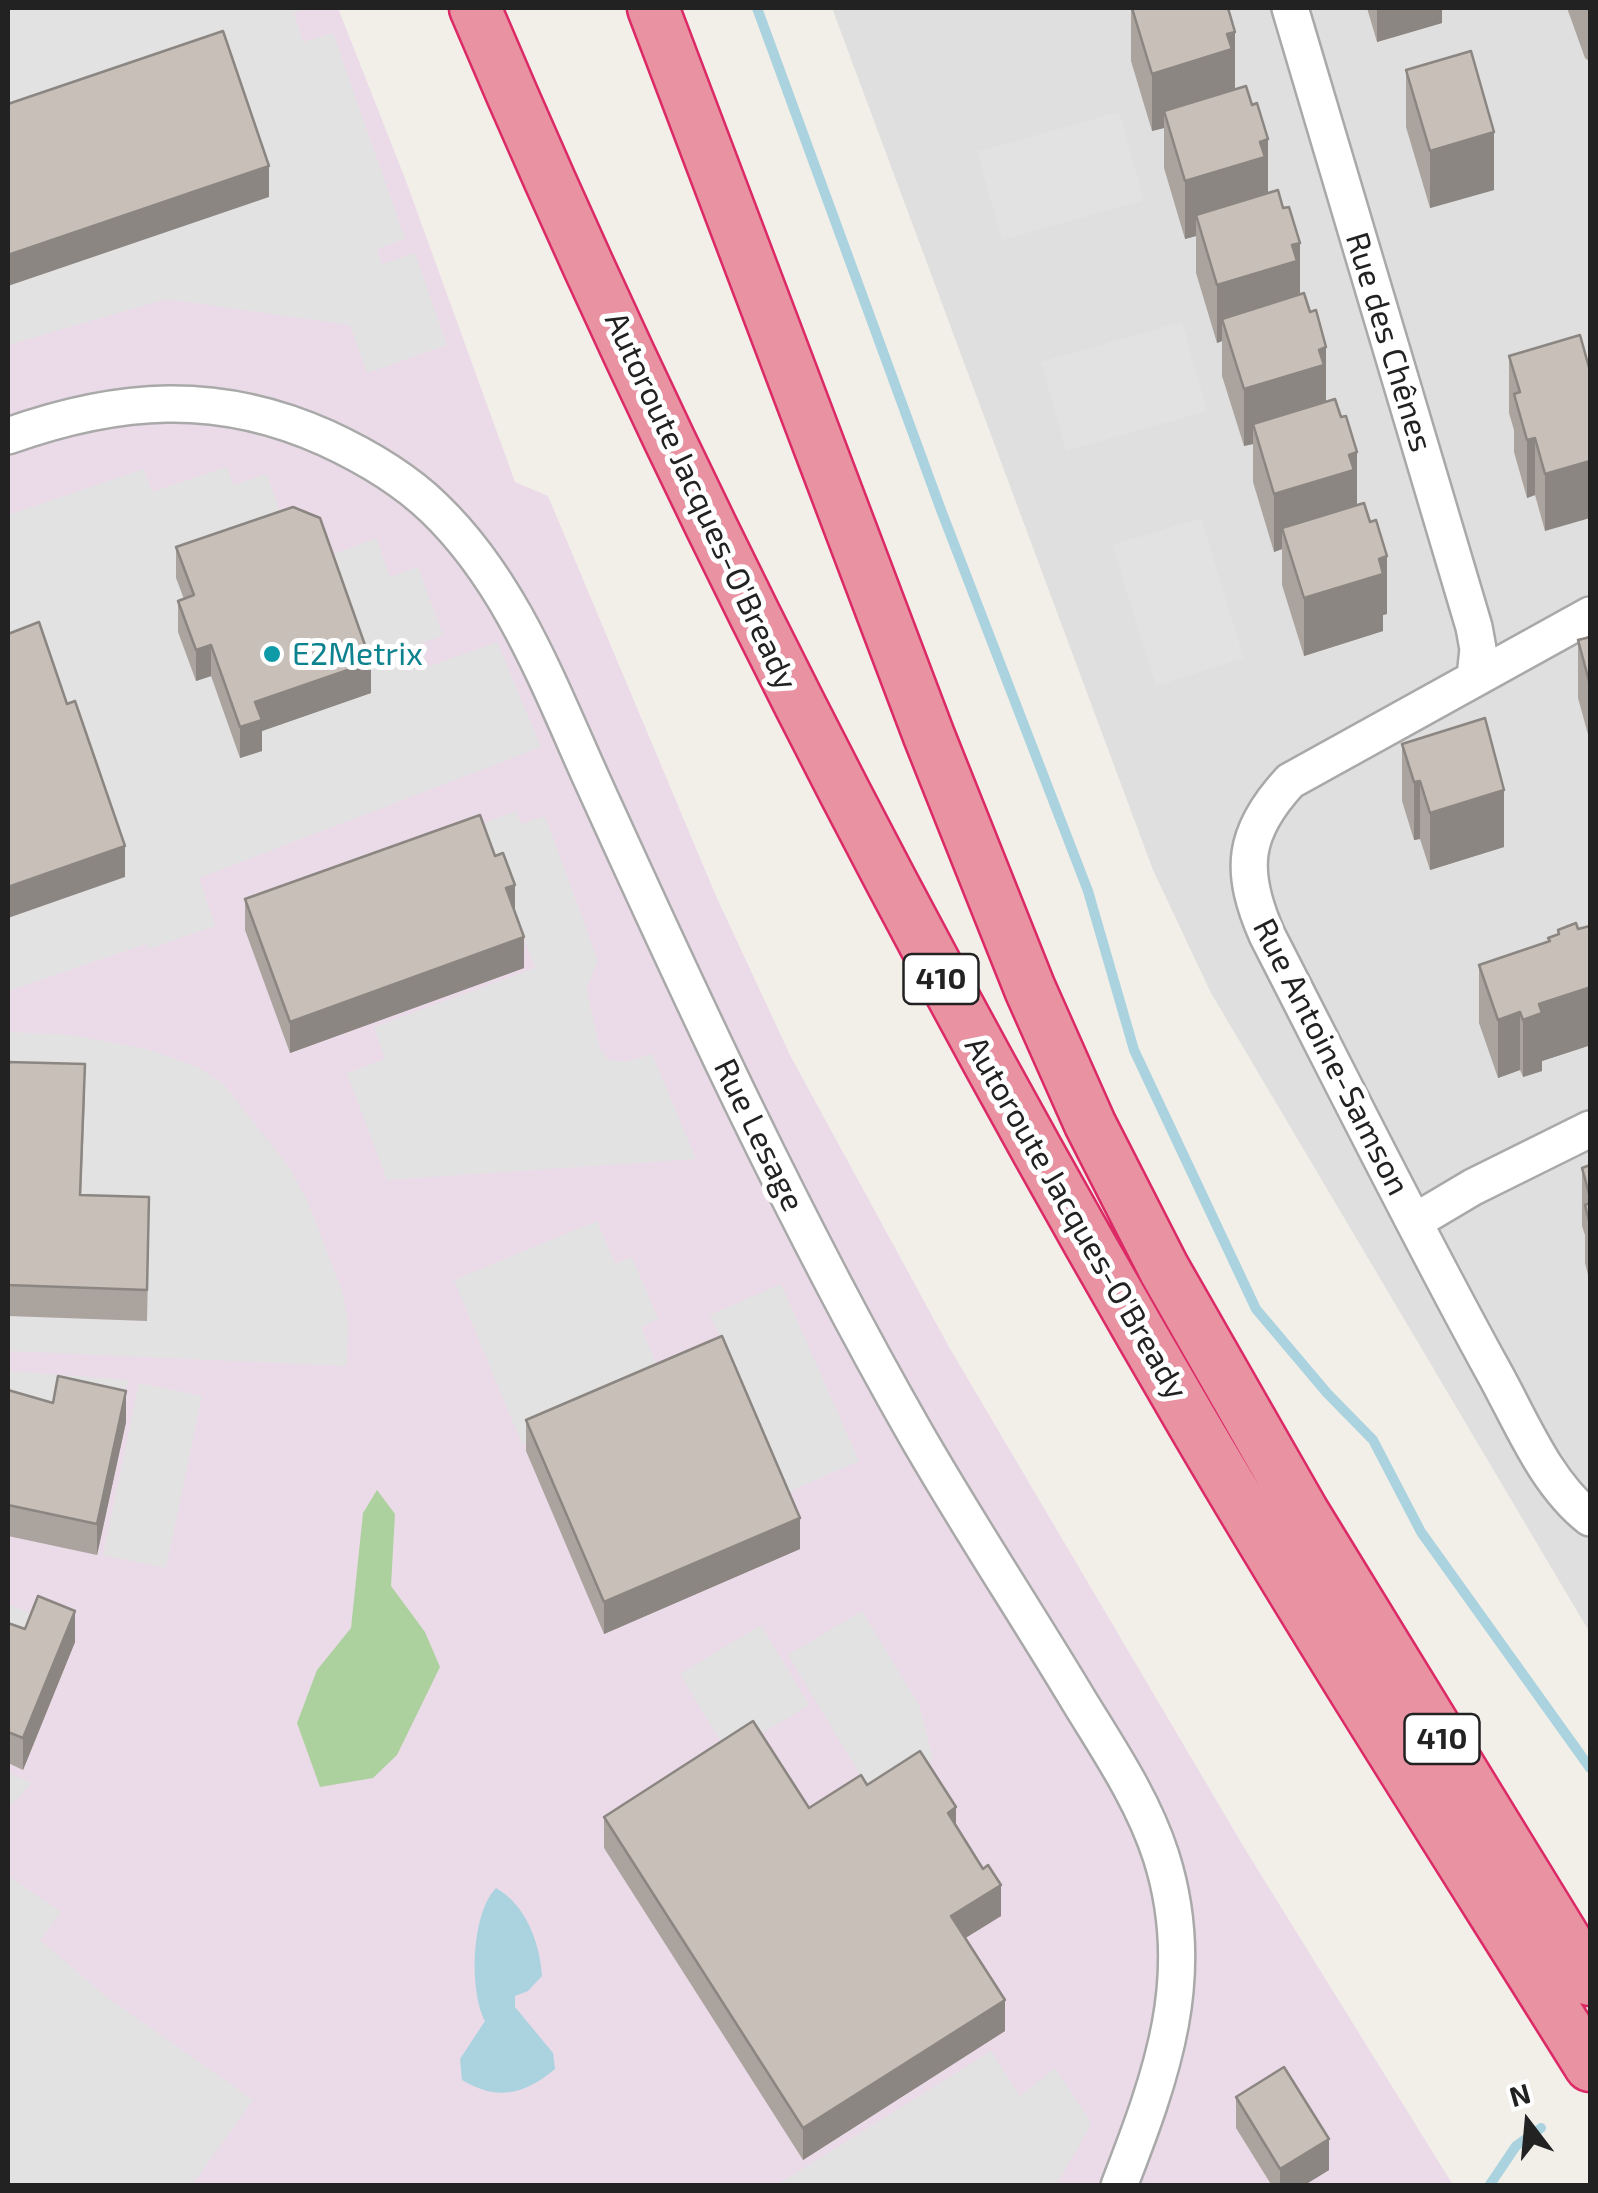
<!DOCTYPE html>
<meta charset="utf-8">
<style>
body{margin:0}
#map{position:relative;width:1598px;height:2193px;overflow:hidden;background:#f2efe9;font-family:"Exo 2",sans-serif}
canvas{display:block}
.frame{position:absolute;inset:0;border:10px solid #222;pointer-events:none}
.north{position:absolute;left:1478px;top:2073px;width:100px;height:100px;-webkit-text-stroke:8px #fff;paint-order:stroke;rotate:344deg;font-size:28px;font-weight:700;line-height:40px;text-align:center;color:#222}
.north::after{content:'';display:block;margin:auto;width:35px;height:45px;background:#222;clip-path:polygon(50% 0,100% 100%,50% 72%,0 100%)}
</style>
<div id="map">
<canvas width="1598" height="2193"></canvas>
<div class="frame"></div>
<div class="north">N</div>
</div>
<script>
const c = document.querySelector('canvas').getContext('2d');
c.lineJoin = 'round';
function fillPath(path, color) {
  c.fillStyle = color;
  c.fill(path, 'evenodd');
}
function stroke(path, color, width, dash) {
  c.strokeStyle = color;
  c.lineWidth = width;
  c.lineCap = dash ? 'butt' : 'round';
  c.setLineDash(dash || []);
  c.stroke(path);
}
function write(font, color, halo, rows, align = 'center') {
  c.font = font + ' "Exo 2",sans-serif';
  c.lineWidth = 10;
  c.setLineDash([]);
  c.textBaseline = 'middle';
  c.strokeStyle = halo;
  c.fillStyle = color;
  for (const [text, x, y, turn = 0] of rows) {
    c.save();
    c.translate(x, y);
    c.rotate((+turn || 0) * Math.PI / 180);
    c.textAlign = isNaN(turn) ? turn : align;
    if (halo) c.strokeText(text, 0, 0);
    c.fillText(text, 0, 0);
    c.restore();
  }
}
const residential = new Path2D(`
 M832,8H1590V1633L1211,993L1153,870Z`);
const industrial = new Path2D(`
 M8,8H338L406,181L515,482L548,496L716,896L791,1057L949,1347L1245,1849L1453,2185L8,2186Z`);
const forest = new Path2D(`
 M377,1490L395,1514L391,1586L425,1632L440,1667L397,1755L373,1778L320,1787L297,1723L317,1670L351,1628L363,1513Z`);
const parking = new Path2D(`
 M8,8H309L294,13L303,42L333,33L405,239L377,249L382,264L415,253L447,345L367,373L350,325L166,299L8,345V286L268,197L8,135Z
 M1119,112L1144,200L1002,240L977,152Z
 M1182,322L1207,411L1066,451L1041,362Z
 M227,467L233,485L267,474L289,539L194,626L179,632L195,680L211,676L240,758L255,734L324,558L376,538L390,577L418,567L443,635L419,644L428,667L497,642L541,747L199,878L215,926L149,949L146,944L8,991V918L125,877L8,665V515L144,469L152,492Z
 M1201,518L1244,658L1156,686L1112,545Z
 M516,811L521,824L545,816L598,961L586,989L600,1048L608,1060L625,1062L652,1054L696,1159L387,1180L347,1073L385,1059L374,1027L535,968L482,824Z
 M8,1032L71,1035L146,1049L200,1068L224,1085L289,1167L307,1200L342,1291L348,1321L347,1366L8,1351V1316L146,1321L80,1226L8,1093Z
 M597,1221L615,1264L632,1257L658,1319L641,1327L665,1385L522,1444L454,1280Z
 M781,1284L859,1461L788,1492L710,1315Z
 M8,1371L128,1380L120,1415L52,1401L47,1422L8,1414Z
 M139,1383L202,1396L166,1568L103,1555Z
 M8,1604L36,1616L21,1652L8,1646Z
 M862,1611L920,1707L933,1759L874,1798L788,1655Z
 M761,1625L809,1705L728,1754L680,1674Z
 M8,1773L32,1783L8,1808Z
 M8,1876L61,1912L40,1940L108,1998L253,2100L192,2185H8Z
 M991,2051L1020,2096L1055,2068L1090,2120L1089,2129L1056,2185H777Z`);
const water = new Path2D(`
 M496,1888C526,1905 540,1943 542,1976L528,1991L515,1996V2007L553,2053L555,2069C524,2095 497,2101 462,2080L460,2059L485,2021C469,1990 471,1914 496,1888Z`);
const stream = new Path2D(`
 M757,8L941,510L1088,891L1134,1050L1256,1309L1327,1393L1373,1440L1421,1532L1590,1768
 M1489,2186L1516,2146L1541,2128`);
const minor = new Path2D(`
 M1290,8L1474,627L1478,649L1475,677
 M8,436C118,397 217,389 326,438C365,456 403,478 434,508C511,582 549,685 592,780C692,1000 794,1221 914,1431C966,1522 1025,1611 1079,1701C1109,1750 1143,1800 1161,1856C1199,1975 1162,2075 1119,2186
 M1590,615L1290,781C1242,833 1239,871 1267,935C1341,1079 1413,1225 1491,1367C1520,1418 1544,1482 1590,1518
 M1414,1222L1473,1187L1590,1129`);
const highway = new Path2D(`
 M475,8C682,497 926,967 1194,1425C1321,1642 1457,1853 1590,2066
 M653,8L929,736L1030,989L1090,1124L1164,1269L1303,1512L1590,1980`);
const wall = new Path2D(`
 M1131,8H1228L1235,89L1300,295L1326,402L1357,505L1387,614L1383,615V631L1304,656L1282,585V549L1274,552L1253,482V444L1244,446L1222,376V341L1217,343L1196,273V236L1185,239L1164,168V128L1152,131L1131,61Z
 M1367,8H1442V23L1377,42Z
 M1567,8H1590V62L1585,58Z
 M1406,70L1494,190L1430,208L1406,127Z
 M1580,335L1545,531L1535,495L1527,498L1514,452V430L1509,413V356Z
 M176,547L371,693L262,731V751L240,758L211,676L196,681L178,632V601L184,599L176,578Z
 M1590,637V738H1589L1578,698V640Z
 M1402,744L1504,847L1430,870L1420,839L1414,840L1402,801Z
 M245,899L515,911L524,968L290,1053L245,930Z
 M1590,928V1053L1588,1046L1542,1061V1071L1523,1077L1520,1070L1498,1078L1479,1023V965L1548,942V938L1558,934V930Z
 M8,1062L85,1095L81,1195L149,1228L147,1321L8,1316Z
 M1590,1165V1283L1585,1263V1235L1582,1226V1168Z
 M8,1390L126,1422L97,1555L8,1536Z
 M526,1420L800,1549L604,1634L526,1451Z
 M8,1623L25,1629L75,1642L23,1770L8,1763Z
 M867,1785L956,1827L1001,1916L965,1938L1005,2031L803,2160L604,1848V1817L809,1808Z
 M1236,2097L1329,2170L1303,2186H1272L1236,2128Z`);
const shadedWall = new Path2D(`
 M1377,8H1442V23L1377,42Z
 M1235,32V89L1164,111V128L1152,131V74Z
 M1494,132V190L1430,208V151Z
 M1268,139V197L1196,215V236L1185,239V181L1260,142Z
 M269,166V197L8,286V255Z
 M1300,243V301L1222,319V341L1217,343V285L1292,245Z
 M1326,347V404L1253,424V444L1244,446V389Z
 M1535,438V495L1527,498V440Z
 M1357,452V510L1282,528V549L1274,552V494L1349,455Z
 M1590,461V518L1545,531V474Z
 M1387,556V614L1383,615V631L1304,656V598L1379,559Z
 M211,645V676L196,681V650Z
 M371,662V693L262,731V751L240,758V727L255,702Z
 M1590,680V738H1589V681Z
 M1420,781V839L1414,840V782Z
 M1504,790V847L1430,870V813Z
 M125,846V877L8,918V887Z
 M515,885V916L506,888Z
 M524,937V968L290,1053V1022Z
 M1588,988V1046L1542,1061V1071L1523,1077V1020L1539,1004Z
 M1520,1012V1070L1498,1078V1020Z
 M126,1391V1422L97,1555V1524Z
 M800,1518V1549L604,1634V1602Z
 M75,1611V1642L23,1770V1738Z
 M956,1807V1838L948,1813Z
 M1001,1885V1916L951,1947V1916Z
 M1005,2000V2031L803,2160V2128Z
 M1329,2139V2170L1303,2186H1280V2169Z`);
const building = new Path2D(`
 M1132,8H1228L1235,32L1227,34L1232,49L1152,74Z
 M223,31L269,166L8,255V104Z
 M1471,51L1494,132L1430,151L1406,70Z
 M1246,86L1252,105L1257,103L1268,139L1260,142L1265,157L1185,181L1164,111Z
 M1278,190L1283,208L1289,207L1300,243L1292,245L1297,261L1217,285L1196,215Z
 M1304,293L1310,312L1316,310L1326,347L1319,350L1324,365L1244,389L1222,319Z
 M1580,335L1590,371V461L1545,474L1535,438L1527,440L1514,394L1520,392L1509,356Z
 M1335,399L1341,417L1346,416L1357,452L1349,455L1354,470L1274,494L1253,424Z
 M1364,503L1370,522L1376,520L1387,556L1379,559L1383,574L1304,598L1282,528Z
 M293,507L320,518L371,662L255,702L262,720L240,727L211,645L196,650L178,601L194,595L176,547Z
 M39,622L67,704L75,701L125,846L8,887V634Z
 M1590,637V680L1589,681L1578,640Z
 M1485,718L1504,790L1430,813L1420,781L1414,782L1402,744Z
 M480,815L495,856L503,853L515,885L506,888L524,937L290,1022L245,899Z
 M1576,923L1578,929L1590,926V995L1588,988L1539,1004L1542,1013L1523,1020L1520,1012L1498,1020L1479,965L1550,941L1548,938L1559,934L1558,930Z
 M8,1062L85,1064L80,1195L149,1197L147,1290L8,1285Z
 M1590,1165V1197L1582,1168Z
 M1590,1203V1225L1585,1205Z
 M722,1336L800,1518L604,1602L526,1420Z
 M58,1376L126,1391L97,1524L8,1505V1390L53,1403Z
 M38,1596L75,1611L23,1738L8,1732V1623L25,1629Z
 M753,1721L809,1808L861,1775L867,1785L920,1751L956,1807L948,1813L983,1869L988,1865L1001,1885L951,1916L1005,2000L803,2128L604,1817Z
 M1284,2067L1329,2139L1280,2169L1236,2097Z`);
const markers = [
 [272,654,10,"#0f9aa8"]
];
const shields = [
 [941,979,75],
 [1442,1739,75]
];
const shieldNames = [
 ["410",941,979],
 ["410",1442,1739]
];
const streetNames = [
 ["Rue des Chênes",1389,342,73],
 ["Autoroute Jacques-O'Bready",701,501,65],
 ["Rue Antoine-Samson",1331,1057,63],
 ["Rue Lesage",759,1135,64],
 ["Autoroute Jacques-O'Bready",1076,1218,60]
];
const cultureNames = [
 ["E2Metrix",292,654]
];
fillPath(residential, '#e0dfdf');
fillPath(industrial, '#ebdbe8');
fillPath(forest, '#add19e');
fillPath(parking, '#e2e2e2');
fillPath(water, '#aad3df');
stroke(stream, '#aad3df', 10);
stroke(minor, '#a9a9a9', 40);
stroke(highway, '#dc2a67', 55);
stroke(minor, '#fff', 35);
stroke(highway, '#e892a2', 50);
fillPath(wall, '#aba49e');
fillPath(shadedWall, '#8b8681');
fillPath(building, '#c7bfb8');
stroke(building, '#8b8681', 2.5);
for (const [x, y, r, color] of markers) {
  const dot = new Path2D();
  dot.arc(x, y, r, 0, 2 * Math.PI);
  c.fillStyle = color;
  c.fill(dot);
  stroke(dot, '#fff', 4);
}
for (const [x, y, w] of shields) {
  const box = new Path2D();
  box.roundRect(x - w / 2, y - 25, w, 50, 8);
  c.fillStyle = '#fff';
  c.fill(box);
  stroke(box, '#222', 2.5);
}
write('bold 30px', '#222', null, shieldNames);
write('32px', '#222', '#fff', streetNames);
write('32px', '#0d838f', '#fff', cultureNames, 'left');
</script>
